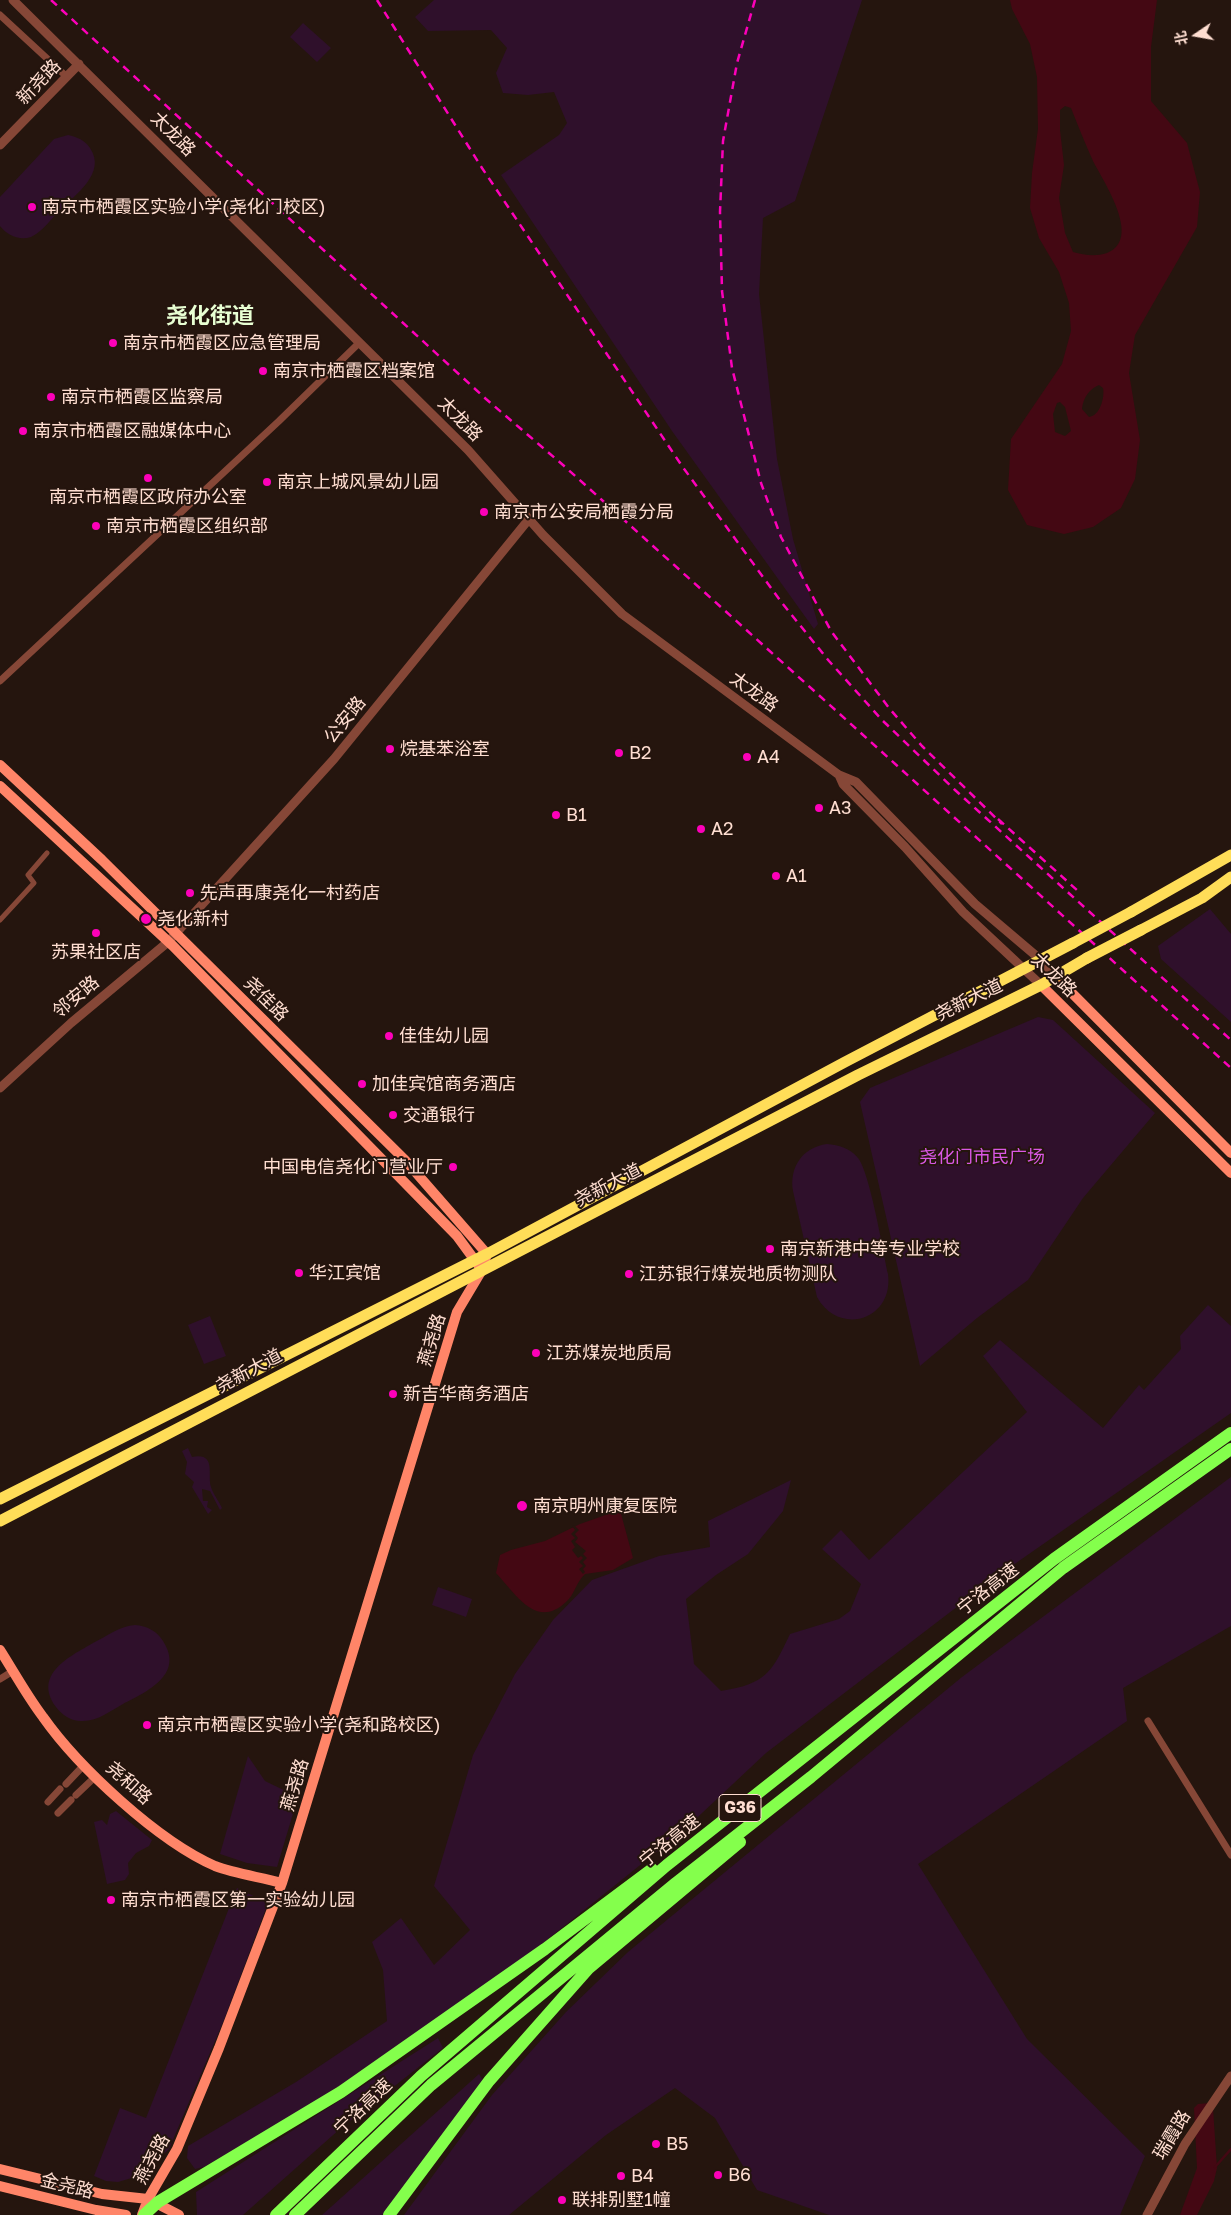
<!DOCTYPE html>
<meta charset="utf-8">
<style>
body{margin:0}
#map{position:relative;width:1231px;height:2215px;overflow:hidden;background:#25150e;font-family:"Golos Text","Noto Sans SC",sans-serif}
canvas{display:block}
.north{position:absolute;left:1171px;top:10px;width:50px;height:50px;-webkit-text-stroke:4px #25150e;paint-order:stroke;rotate:258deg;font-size:14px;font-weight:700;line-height:20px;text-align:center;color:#ffded1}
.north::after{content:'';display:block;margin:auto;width:18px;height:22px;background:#ffded1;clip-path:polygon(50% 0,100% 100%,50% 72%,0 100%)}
</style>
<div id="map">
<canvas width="1231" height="2215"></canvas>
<div class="north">北</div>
</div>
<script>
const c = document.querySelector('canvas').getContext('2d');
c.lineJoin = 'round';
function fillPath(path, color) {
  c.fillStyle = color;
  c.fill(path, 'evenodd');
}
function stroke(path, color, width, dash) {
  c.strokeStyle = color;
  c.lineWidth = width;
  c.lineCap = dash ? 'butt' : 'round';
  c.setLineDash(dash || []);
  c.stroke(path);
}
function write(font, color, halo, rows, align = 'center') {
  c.font = font + ' "Golos Text","Noto Sans SC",sans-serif';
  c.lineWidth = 4;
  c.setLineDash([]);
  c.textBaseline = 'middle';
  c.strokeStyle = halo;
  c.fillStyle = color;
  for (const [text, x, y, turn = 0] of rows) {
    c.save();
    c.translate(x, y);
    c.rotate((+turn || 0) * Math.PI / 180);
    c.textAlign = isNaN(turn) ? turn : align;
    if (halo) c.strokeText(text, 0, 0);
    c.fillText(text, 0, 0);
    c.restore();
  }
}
const green = new Path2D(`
 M434,0H862L795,201L763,218L759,294L777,459L793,539L818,624L814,629L672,431L501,175L559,135L567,123L554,92L528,95L503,93L496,73L507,48L491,30L428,31L415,17Z
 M303,23L331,48L317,62L290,37Z
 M68,135C77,137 85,140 90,148C107,173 75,195 59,211C51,219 42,232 31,237C19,241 7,235 0,226V197L54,139Z
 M1210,909L1231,934V1022L1161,959L1158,946Z
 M1038,1017L1053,1020L1155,1113L1083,1198L1028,1280L977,1318L920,1366L860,1102L870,1088Z
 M827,1144C839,1145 850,1148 858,1158C870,1173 883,1251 888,1274C894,1320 839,1337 817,1297L793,1191C789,1167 803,1147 827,1144Z
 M1208,1305L1231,1326V1413L996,1577L766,1753L685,1829L527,1956L315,2103L204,2167L195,2169L187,2158L188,2146L296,2082L387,2021L383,1970L372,1942L401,1918L434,1965L470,1930L434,1886L473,1755L515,1674L553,1620L592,1580L659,1556L710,1547L708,1521L791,1480L783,1511L748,1554L716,1575L686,1599L694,1664L721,1691C766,1684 772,1672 790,1634L839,1619L850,1611L861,1584L822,1549L841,1530L869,1560L1027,1412L983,1356L1000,1340L1103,1428L1139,1385L1144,1390L1181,1349L1180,1336Z
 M210,1316L226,1356L204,1364L188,1325Z
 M188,1448L192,1457C217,1452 207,1475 211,1487C213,1494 219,1501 222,1508L220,1510L210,1491L202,1489L203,1501H208L207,1507L212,1510L208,1514L192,1487L194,1482L185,1474L187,1462L182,1451Z
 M1231,1477V1626L1123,1688L1127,1721L918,1864L1027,2039L1145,2156L1120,2215H829L757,2190L715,2118L675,2088L606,2135L509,2215H404L492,2095L566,2012L628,1952L962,1677Z
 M438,1587L472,1599L466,1617L432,1605Z
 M135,1625C147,1626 157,1631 163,1641C185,1675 146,1692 123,1704C110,1711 97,1722 81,1721C71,1721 62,1715 56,1707C32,1674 71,1656 93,1643C107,1636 120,1626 135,1625Z
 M248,1756L265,1781L298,1797L277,1867L247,1863L220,1854Z
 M116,1811L152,1840L149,1846L136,1853L128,1863L129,1874L125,1880L107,1884L94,1822L102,1820L107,1825L110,1814Z
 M237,1888L268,1903L224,2020L169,2149L142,2175L118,2182L106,2181L94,2176L120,2108L146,2118Z
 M438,2038L443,2048L341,2128L243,2215H197L196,2192Z
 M479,2074L485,2083L385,2215H322Z`);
const water = new Path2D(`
 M1010,0H1157L1151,47V101L1187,143L1200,192L1197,227L1135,335L1129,373L1140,440L1135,479L1121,508L1093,527L1064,534L1027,525L1008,490L1011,439L1062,364L1071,331L1069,303L1059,272L1039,238L1030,208L1032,173L1038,129L1037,77L1030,44L1012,9ZM1065,106L1071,108C1078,126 1085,143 1093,161C1103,181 1143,239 1107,253C1095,257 1084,255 1073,252L1065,233L1059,198L1064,165L1060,130V110ZM1099,385L1103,388C1105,397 1100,416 1089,417L1082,409C1083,398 1089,389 1099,385ZM1060,402L1065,407L1071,431L1065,436L1055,432L1053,414L1057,403Z
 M620,1510L633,1558L613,1570L585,1574C576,1582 575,1594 566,1602C536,1630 516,1594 496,1573L500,1555L511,1550L545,1541L580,1524Z
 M1210,2103L1213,2108L1217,2168L1214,2181L1197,2215H1180L1197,2168L1194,2108L1198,2104Z`);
const pier = new Path2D(`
 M574,1525L579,1530L575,1534L578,1538L575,1542L586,1551L583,1554L587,1558L583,1562L586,1566L583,1569L585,1572L583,1574L579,1569L583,1566L579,1562L583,1558L581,1556L578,1558L572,1550L575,1547L571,1541L575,1538L571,1534L575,1530L572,1526Z`);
const stream = new Path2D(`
 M1215,2167L1231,2149`);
const pedestrian = new Path2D(`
 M0,920L34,883L28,875L47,853`);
const minor = new Path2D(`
 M0,15L67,77
 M0,681L279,421L359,343
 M0,1679L13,1671
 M1148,1721L1231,1855
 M66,1784L84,1765
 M76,1795L96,1776
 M48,1802L60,1789
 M58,1813L71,1800`);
const tertiary = new Path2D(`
 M13,0L468,450L543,535L622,614L839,775L856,782L975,904L1041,960L1056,977
 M0,145L79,64
 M839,775L843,784L905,847L963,912L1041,985
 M0,1088L71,1023L168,942L334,759L529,519
 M1147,2215L1185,2144L1231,2076`);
const secondary = new Path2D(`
 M0,765L102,860L405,1160L487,1254L482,1270L457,1312L282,1883L219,2048L177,2149L148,2199L142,2215
 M0,786L173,946L457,1236L479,1266
 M1056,977L1231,1153
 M1041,985L1231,1173
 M0,1650C14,1672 27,1696 43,1717C79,1768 158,1841 215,1866C236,1874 261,1877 282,1883
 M0,2169L102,2194L148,2199L179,2215
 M0,2186L96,2210L126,2215`);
const primary = new Path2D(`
 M1131,912L1231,855
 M1141,930L1202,898L1231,877
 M0,1499L487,1254L845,1062L1073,943
 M0,1521L858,1075L1041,985L1087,958`);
const motorway = new Path2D(`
 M144,2215L158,2202L341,2092L545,1949L652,1869
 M276,2215L421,2076L667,1865L1054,1559L1231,1433
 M295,2215L431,2085L676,1883L811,1777L1063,1568L1231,1449
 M389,2215L489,2081L588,1969L740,1842`);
const rail = new Path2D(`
 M51,0L486,399L563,465L882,752L1231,1068
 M377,0L482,168L682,466L782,603L829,661L882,720L955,790L1231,1040
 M755,0L737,63L723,141L720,212L722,291L732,368L761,483L781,537L831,631L889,708L922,746L1002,824
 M998,819L1078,891`);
const primaryBridge = new Path2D(`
 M1073,943L1131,912
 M1087,958L1141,930`);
const markers = [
 [32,207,5,"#fc00b9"],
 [113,343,5,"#fc00b9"],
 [263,371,5,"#fc00b9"],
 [51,397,5,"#fc00b9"],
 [23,431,5,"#fc00b9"],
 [148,478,5,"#fc00b9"],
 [267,482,5,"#fc00b9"],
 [484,512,5,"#fc00b9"],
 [96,526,5,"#fc00b9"],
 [390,749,5,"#fc00b9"],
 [619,753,5,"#fc00b9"],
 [747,757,5,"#fc00b9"],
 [819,808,5,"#fc00b9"],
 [556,815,5,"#fc00b9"],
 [701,829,5,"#fc00b9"],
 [776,876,5,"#fc00b9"],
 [190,893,5,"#fc00b9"],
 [146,919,6,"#fc00b9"],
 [96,933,5,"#fc00b9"],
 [389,1036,5,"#fc00b9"],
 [362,1084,5,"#fc00b9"],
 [393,1115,5,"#fc00b9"],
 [453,1167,5,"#fc00b9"],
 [770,1249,5,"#fc00b9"],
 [299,1273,5,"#fc00b9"],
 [629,1274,5,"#fc00b9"],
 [536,1353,5,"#fc00b9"],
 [393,1394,5,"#fc00b9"],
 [522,1506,6,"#fc00b9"],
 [147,1725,5,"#fc00b9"],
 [111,1900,5,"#fc00b9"],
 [656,2144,5,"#fc00b9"],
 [718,2175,5,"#fc00b9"],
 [621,2176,5,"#fc00b9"],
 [562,2200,5,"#fc00b9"]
];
const shields = [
 [740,1808,42]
];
const shieldNames = [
 ["G36",740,1808]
];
const streetNames = [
 ["新尧路",39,82,-46],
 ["太龙路",173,134,45],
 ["太龙路",460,419,45],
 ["太龙路",754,692,36],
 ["公安路",345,720,-51],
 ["太龙路",1054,975,44],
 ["邻安路",76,997,-40],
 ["尧佳路",266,999,45],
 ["尧新大道",969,1000,-26],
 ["尧新大道",608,1185,-27],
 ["燕尧路",432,1340,-73],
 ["尧新大道",249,1371,-28],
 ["宁洛高速",988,1589,-38],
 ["尧和路",129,1783,42],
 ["燕尧路",295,1785,-73],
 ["宁洛高速",670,1841,-39],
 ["宁洛高速",363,2107,-44],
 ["瑞霞路",1172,2135,-59],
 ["燕尧路",152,2159,-61],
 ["金尧路",67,2186,14]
];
const poiNames = [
 ["南京市栖霞区实验小学(尧化门校区)",42,207],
 ["南京市栖霞区应急管理局",123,343],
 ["南京市栖霞区档案馆",273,371],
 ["南京市栖霞区监察局",61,397],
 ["南京市栖霞区融媒体中心",33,431],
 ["南京上城风景幼儿园",277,482],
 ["南京市栖霞区政府办公室",148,497,"center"],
 ["南京市公安局栖霞分局",494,512],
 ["南京市栖霞区组织部",106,526],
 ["烷基苯浴室",400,749],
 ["B2",629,753],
 ["A4",757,757],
 ["A3",829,808],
 ["B1",566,815],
 ["A2",711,829],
 ["A1",786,876],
 ["先声再康尧化一村药店",200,893],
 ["尧化新村",157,919],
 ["苏果社区店",96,952,"center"],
 ["佳佳幼儿园",399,1036],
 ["加佳宾馆商务酒店",372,1084],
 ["交通银行",403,1115],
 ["中国电信尧化门营业厅",443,1167,"right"],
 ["南京新港中等专业学校",780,1249],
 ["华江宾馆",309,1273],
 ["江苏银行煤炭地质物测队",639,1274],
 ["江苏煤炭地质局",546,1353],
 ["新吉华商务酒店",403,1394],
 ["南京明州康复医院",533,1506],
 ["南京市栖霞区实验小学(尧和路校区)",157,1725],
 ["南京市栖霞区第一实验幼儿园",121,1900],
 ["B5",666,2144],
 ["B6",728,2175],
 ["B4",631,2176],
 ["联排别墅1幢",572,2200]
];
const parkNames = [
 ["尧化门市民广场",982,1157]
];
const districtNames = [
 ["尧化街道",210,316]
];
fillPath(green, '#2f102b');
fillPath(water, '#440813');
fillPath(pier, '#25150e');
stroke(stream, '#440813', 2.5);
stroke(pedestrian, '#864737', 5);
stroke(minor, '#864737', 7);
stroke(tertiary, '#864737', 9);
stroke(secondary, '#ff8568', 10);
stroke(primary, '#ffdd58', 11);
stroke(motorway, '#84ff4c', 12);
stroke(rail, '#fc00b9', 2.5, [8, 6]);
stroke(primaryBridge, '#ffdd58', 11);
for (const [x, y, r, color] of markers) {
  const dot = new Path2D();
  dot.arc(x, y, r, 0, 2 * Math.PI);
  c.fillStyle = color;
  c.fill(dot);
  stroke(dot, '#25150e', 2);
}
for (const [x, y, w] of shields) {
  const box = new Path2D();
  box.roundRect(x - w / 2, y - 13.5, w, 27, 4);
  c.fillStyle = '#25150e';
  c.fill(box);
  stroke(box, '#ffded1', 1);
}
write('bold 16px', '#ffded1', null, shieldNames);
write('18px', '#ffded1', '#25150e', streetNames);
write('18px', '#ffded1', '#25150e', poiNames, 'left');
write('18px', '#d958e4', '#25150e', parkNames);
write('bold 22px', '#e8ffd3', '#25150e', districtNames);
</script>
